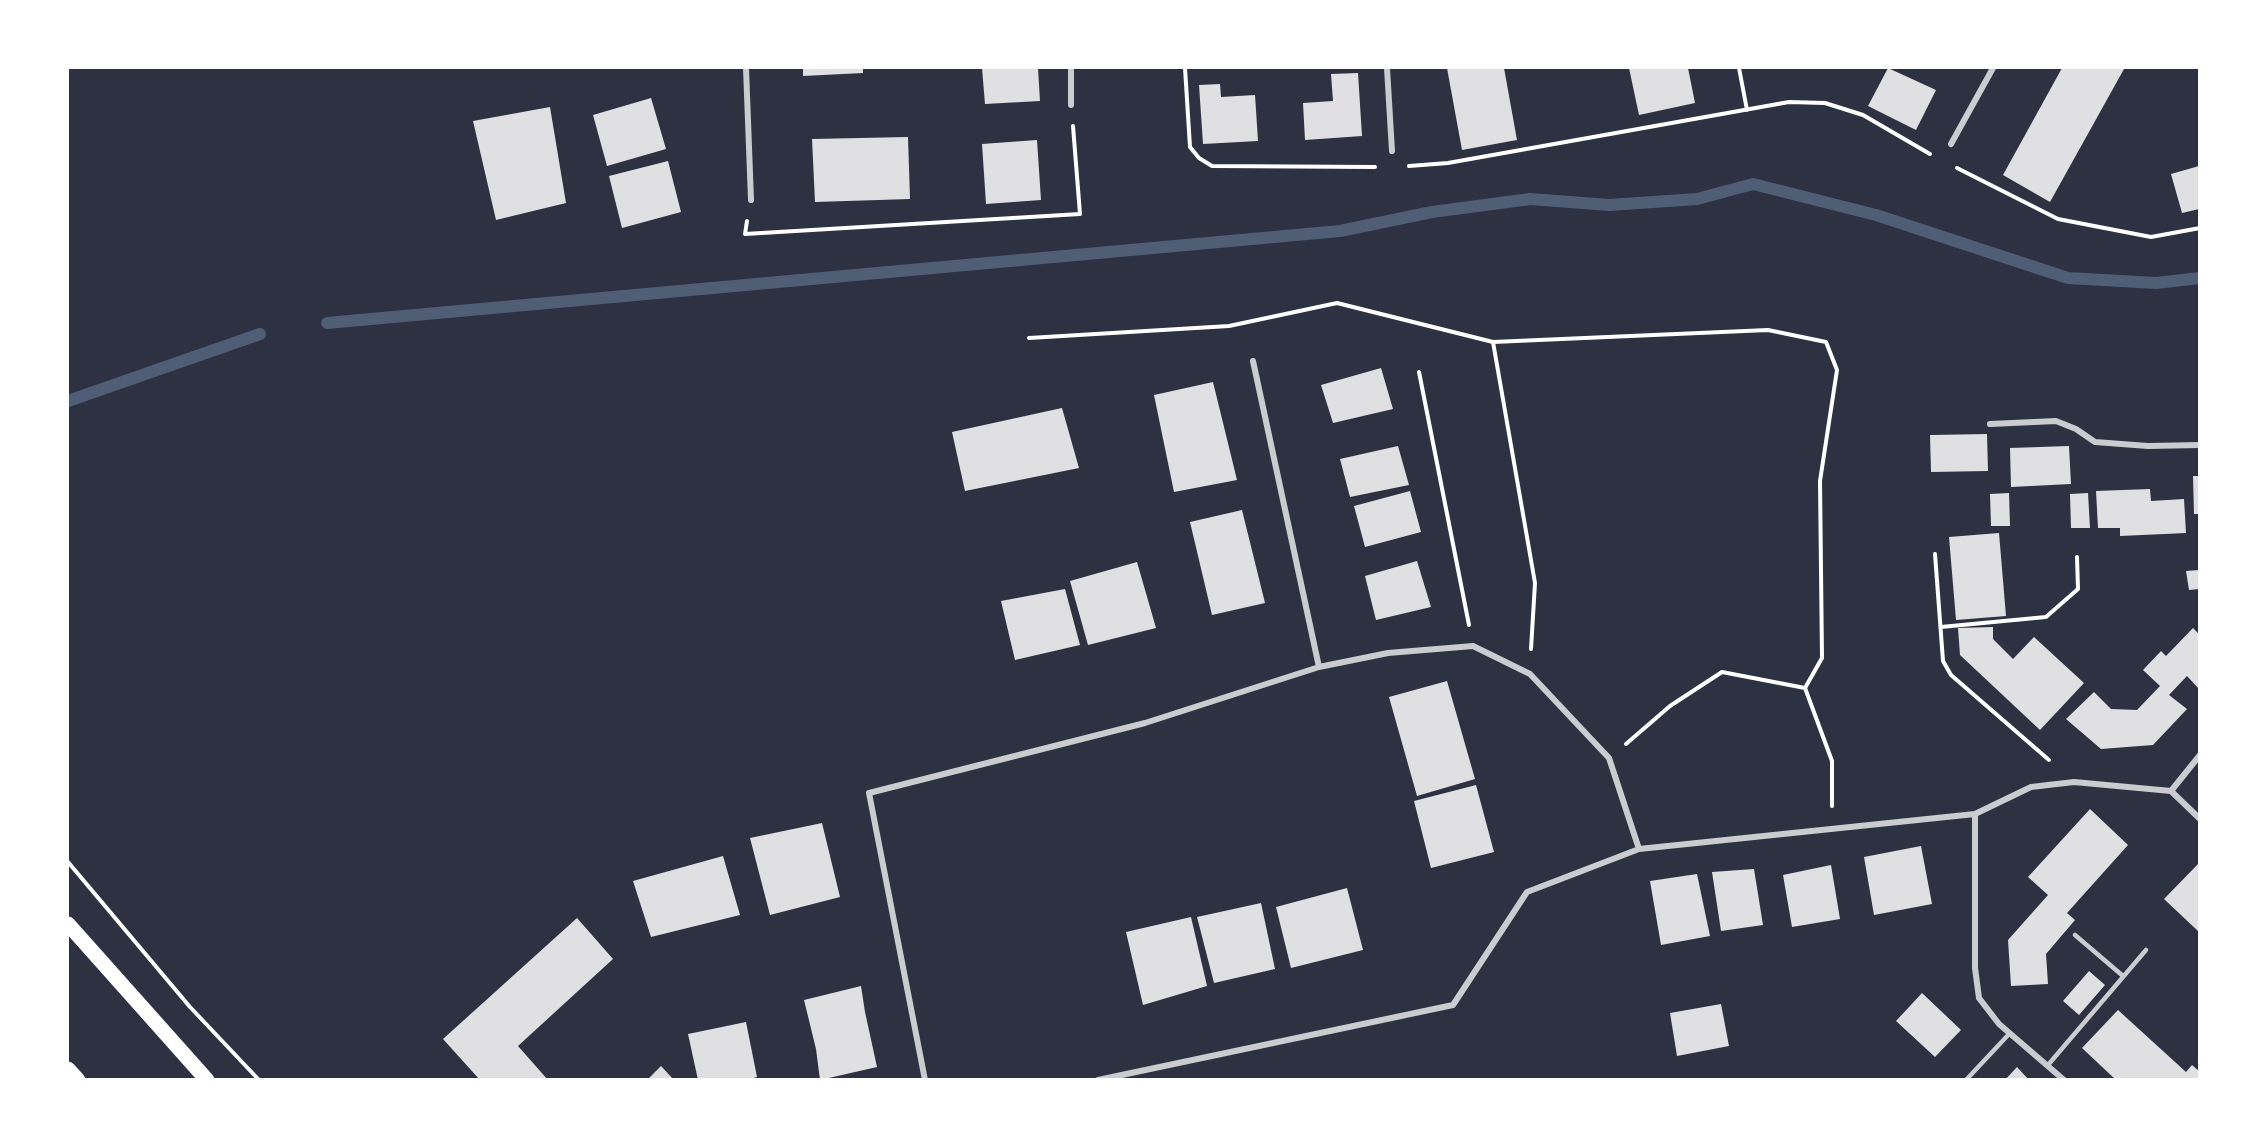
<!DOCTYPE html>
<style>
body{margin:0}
#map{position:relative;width:2267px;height:1147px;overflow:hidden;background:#2d3142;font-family:Rubik,sans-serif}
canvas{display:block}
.frame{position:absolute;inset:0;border:69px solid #fff;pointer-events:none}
</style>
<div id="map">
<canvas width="2267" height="1147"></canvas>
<div class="frame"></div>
</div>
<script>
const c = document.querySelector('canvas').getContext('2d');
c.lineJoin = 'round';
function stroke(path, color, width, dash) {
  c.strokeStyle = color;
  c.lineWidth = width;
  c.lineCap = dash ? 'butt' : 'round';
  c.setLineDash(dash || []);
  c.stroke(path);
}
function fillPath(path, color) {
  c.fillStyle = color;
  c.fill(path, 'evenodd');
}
const stream = new Path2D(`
 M327,323L1340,231L1432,212L1530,199L1609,205L1697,199L1753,184L1876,215L2068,278L2156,283L2200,278
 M68,401L260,334`);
const building = new Path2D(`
 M803,68H863V73L803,76Z
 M982,68H1038L1040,101L985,104Z
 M1447,68H1504L1517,140L1462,150Z
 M1629,68H1688L1695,103L1639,115Z
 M1888,68L1936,90L1916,130L1868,106Z
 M2062,68H2120L2124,69L2050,202L2003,175Z
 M1358,73L1362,136L1305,140L1303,103L1333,101L1331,74Z
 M1220,84L1221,97L1255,95L1258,141L1203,144L1199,85Z
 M651,98L666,149L607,166L593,115Z
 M550,107L566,203L496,220L473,121Z
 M908,137L910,199L815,202L812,139Z
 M1037,140L1041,200L986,204L982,144Z
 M668,161L681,212L622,228L609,176Z
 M2199,166V209L2182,213L2171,174Z
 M1381,368L1393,409L1333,423L1321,385Z
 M1213,382L1237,480L1174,492L1154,395Z
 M1062,408L1079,468L965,491L952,432Z
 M1987,434L1988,471L1931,472L1930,435Z
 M1398,446L1409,485L1350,497L1340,459Z
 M2069,446L2071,484L2011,487L2010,448Z
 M2193,476H2199V514H2194Z
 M2150,489L2151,501L2184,499L2186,533L2120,536V528H2098L2096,491Z
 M1410,491L1421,532L1365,547L1354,506Z
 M2009,493L2010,526H1991L1990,494Z
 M2088,493L2090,528H2071L2070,494Z
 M1242,510L1265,603L1212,615L1190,522Z
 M1999,533L2006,616L1956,620L1949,537Z
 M1417,561L1431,607L1376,620L1365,576Z
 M1137,562L1156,628L1088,645L1070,581Z
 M2199,570V589L2189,590L2186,571Z
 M1065,589L1080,645L1015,660L1001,601Z
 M1993,627V639L2013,659L2034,637L2084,683L2040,730L1960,655L1958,628Z
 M2193,628L2199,634V689L2187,676L2169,695L2187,709L2153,745L2101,749L2066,719L2094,692L2111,709L2137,710L2160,686L2143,670L2161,651L2166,656Z
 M1447,681L1475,779L1417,796L1389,697Z
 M1476,785L1494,852L1431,868L1414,801Z
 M2090,809L2128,845L2067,913L2075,920L2046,954L2048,984L2011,986L2008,940L2048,895L2028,877Z
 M822,823L840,897L770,915L750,838Z
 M1921,846L1932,904L1874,915L1864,857Z
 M723,856L740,915L651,937L633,881Z
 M2199,863V932L2164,899Z
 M1831,865L1840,919L1792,927L1783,875Z
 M1754,869L1763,925L1721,931L1712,872Z
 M1697,874L1710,936L1661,945L1650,881Z
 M1347,888L1363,950L1291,968L1276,907Z
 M1261,903L1275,969L1214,983L1197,917Z
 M1191,917L1207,986L1143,1005L1126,932Z
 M577,918L613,959L518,1046L548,1080H480L443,1039Z
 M2089,971L2105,985L2079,1015L2063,1001Z
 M861,986L865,1012L877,1067L820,1080L816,1049L804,1000Z
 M1922,993L1961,1030L1935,1057L1896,1021Z
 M1721,1004L1729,1046L1677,1056L1670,1013Z
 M2118,1010L2186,1072L2192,1065L2199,1071V1080H2116L2082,1048Z
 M746,1022L757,1077L746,1080H698L688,1034Z
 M661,1066L674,1080H647Z
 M2017,1067L2029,1080H2005Z`);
const path = new Path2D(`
 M1185,68L1190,147L1199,158L1212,166L1375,167
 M1739,68L1747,110
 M1409,166L1448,163L1789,102L1825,103L1863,115L1930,154
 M1957,168L2058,219L2151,237L2200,228
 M747,221L745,234L1080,214L1073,126
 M1029,338L1229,326L1337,303L1493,342
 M1419,372L1469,625
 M1935,554L1943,661L1951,675L2049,760
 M1941,627L2046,617L2078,589L2077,557
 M1531,649L1535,583L1493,342L1768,330L1826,342L1837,370L1820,481L1822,658L1805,688L1722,672L1670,706L1626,744
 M1805,688L1832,761V806
 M68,862L190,1007L259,1080`);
const service = new Path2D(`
 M2075,935L2123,976
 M2048,1065L2146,950
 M1966,1080L2010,1033`);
const minor = new Path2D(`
 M746,68L751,200
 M1071,68V105
 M1387,68L1392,151
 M1951,144L1993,68
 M1253,361L1319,667
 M1990,424L2056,421L2076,429L2095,442L2148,446L2200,445
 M2171,791L2200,755
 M1975,814V968L1979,998L1999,1024L2064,1080
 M925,1080L869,793L1145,723L1319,667L1388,653L1473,646L1530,674L1609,758L1639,849
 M1098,1080L1453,1005L1527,892L1639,849L1975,814L2031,787L2074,782L2171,791L2200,819`);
const primary = new Path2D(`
 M68,924L207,1080
 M68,1069L78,1080`);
stroke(stream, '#4f5d75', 12);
fillPath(building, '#e0e0e3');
stroke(path, '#fff', 4);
stroke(service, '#caccd0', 4.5);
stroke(minor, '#caccd0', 6);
stroke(primary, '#fff', 15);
</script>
